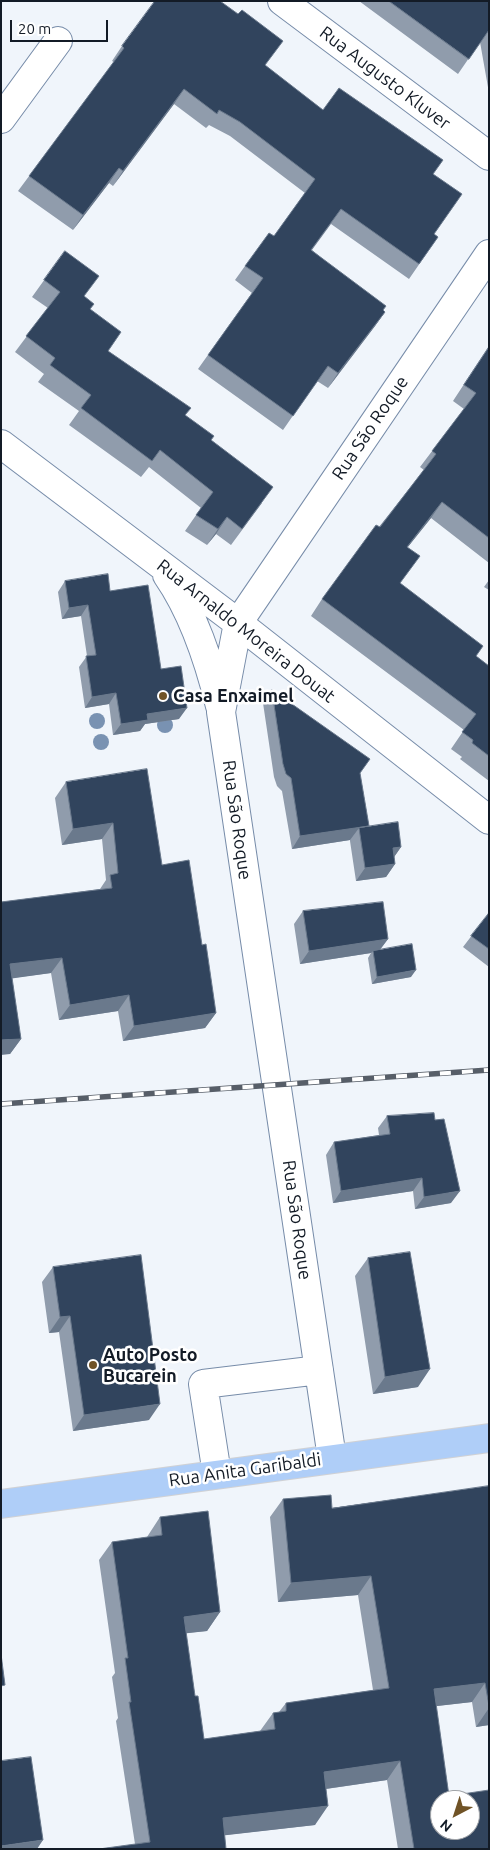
<!DOCTYPE html>
<meta charset="utf-8">
<style>
body{margin:0}
#map{position:relative;width:490px;height:1850px;overflow:hidden;background:#f0f5fb;font-family:Ubuntu,sans-serif}
canvas{display:block}
.frame{position:absolute;inset:0;border:2px solid #131b26;pointer-events:none}
.north{position:absolute;left:430px;top:1790px;width:50px;height:50px;box-sizing:border-box;background:#fff;border:1px solid #a1a4a8;border-radius:50%;rotate:220deg;font-size:14px;font-weight:700;line-height:20px;text-align:center;color:#131b26}
.north::after{content:'';display:block;margin:auto;width:18px;height:22px;background:#705326;clip-path:polygon(50% 0,100% 100%,50% 72%,0 100%)}
.scale{position:absolute;left:10px;top:20px;width:98px;height:22px;box-sizing:border-box;border:2px solid #131b26;border-top:0;padding-left:6px;font-size:15px;line-height:18px;white-space:nowrap;color:#131b26;-webkit-text-stroke:4px #fff;paint-order:stroke}
</style>
<div id="map">
<canvas width="490" height="1850"></canvas>
<div class="frame"></div>
<div class="north">N</div>
<div class="scale">20 m</div>
</div>
<script>
const c = document.querySelector('canvas').getContext('2d');
c.lineJoin = 'round';
function stroke(path, color, width, dash) {
  c.strokeStyle = color;
  c.lineWidth = width;
  c.lineCap = dash ? 'butt' : 'round';
  c.setLineDash(dash || []);
  c.stroke(path);
}
function fillPath(path, color) {
  c.fillStyle = color;
  c.fill(path, 'evenodd');
}
function write(font, color, halo, rows, align = 'center') {
  c.font = font + ' Ubuntu,sans-serif';
  c.lineWidth = 5;
  c.setLineDash([]);
  c.textBaseline = 'middle';
  c.strokeStyle = halo;
  c.fillStyle = color;
  for (const [text, x, y, turn = 0] of rows) {
    c.save();
    c.translate(x, y);
    c.rotate((+turn || 0) * Math.PI / 180);
    c.textAlign = isNaN(turn) ? turn : align;
    if (halo) c.strokeText(text, 0, 0);
    c.fillText(text, 0, 0);
    c.restore();
  }
}
const minor = new Path2D(`
 M282,1L489,156
 M1,119L58,41
 M1,444L238,623L489,820
 M167,575C194,614 209,661 220,706
 M332,1458L221,712L238,623L489,254
 M217,1474L203,1384L319,1370`);
const major = new Path2D(`
 M1,1504L489,1438`);
const rail = new Path2D(`
 M1,1104L489,1070`);
const trees = [
 [97,721],
 [165,725],
 [101,742]
];
const wall = new Path2D(`
 M359,1H489V93L480,42L458,74Z
 M122,46L265,66L323,110L433,174L434,234L438,237L409,279L331,224L312,250L385,312L375,326L328,388L317,381L283,430L198,369L252,293L235,280L245,266L274,236L305,193L230,136L209,125L206,128L174,104L113,186L109,183L73,230L18,191L114,62L112,61Z
 M65,251L84,297L108,351L185,415L211,440L262,503L231,545L216,534L207,545L185,531L201,508L149,467L141,477L69,425L79,411L38,382L44,374L15,352L48,308L32,297Z
 M489,346V563L431,518L407,548L400,583L476,656L489,666V781L460,759L462,757L451,749L464,730L311,616L322,599L424,470L420,467L464,409L453,401Z
 M489,580V590L484,587Z
 M65,581L110,591L161,669L179,719L145,724L140,731L113,735L109,704L85,708L79,667L87,656L81,616L62,619L58,592Z
 M272,690L360,773L369,826L401,847L394,857L395,864L386,877L356,881L350,841V840L292,849L282,791L277,786L274,777L263,703Z
 M66,782L162,865L202,945L216,1013L205,1028L123,1041L118,1011L59,1020L51,973L12,978L21,1039L10,1054L1,902L100,889L106,880L102,839L62,845L55,798Z
 M303,911L388,939L380,950L411,977L372,984L368,958L371,953L300,964L294,924Z
 M489,913V967L463,947Z
 M387,1116L435,1120L451,1203L415,1209L413,1191L333,1203L326,1155L334,1142L379,1135L378,1128Z
 M368,1258L418,1387L373,1394L355,1276Z
 M53,1267L149,1420L73,1431L59,1332L49,1333L42,1282Z
 M489,1486V1725L476,1727L472,1702L436,1706L449,1796L489,1849H398L387,1780L326,1789L315,1825L225,1835L135,1844L116,1721L118,1718L112,1677L115,1673L99,1560L112,1542L147,1537L160,1517L220,1612L207,1631L186,1633L195,1696L204,1739L260,1731L273,1713L279,1712L286,1703L373,1690L358,1595L278,1602L270,1517L283,1499L332,1508Z`);
const shadedWall = new Path2D(`
 M184,89L174,104L113,186L123,171Z
 M119,168L109,183L73,230L83,215Z
 M385,312L375,326L328,388L338,373Z
 M442,502L431,518L395,563L407,547Z
 M227,517L216,534L207,545L218,529Z
 M88,605L81,616L62,619L69,608Z
 M116,693L109,704L85,708L92,697Z
 M187,708L179,719L145,724L140,731L113,735L121,724L147,714Z
 M113,823L102,839L62,845L73,829Z
 M369,826L359,828L350,840L292,849L300,836Z
 M401,847L392,860L393,848Z
 M395,864L386,877L356,881L365,868Z
 M388,939L378,952L373,951L371,953L300,964L309,951Z
 M62,958L51,973L1,980L10,964Z
 M416,970L411,977L372,984L377,977Z
 M129,995L118,1011L59,1020L70,1005Z
 M216,1013L205,1028L123,1041L134,1026Z
 M21,1039L10,1054L1,1055V1040Z
 M422,1178L413,1191L333,1203L341,1191Z
 M460,1191L451,1203L415,1209L424,1197Z
 M70,1316L59,1332L49,1333L60,1317Z
 M430,1369L418,1387L373,1394L385,1377Z
 M160,1404L149,1420L73,1431L84,1415Z
 M371,1576L358,1595L278,1602L291,1583Z
 M220,1612L207,1631L171,1635L184,1617Z
 M485,1683L472,1702L420,1708L434,1689Z
 M489,1708V1725L476,1727Z
 M400,1761L387,1780L311,1791L324,1772Z
 M328,1806L315,1825L210,1837L223,1818Z
 M43,1840L37,1849H1V1846Z`);
const building = new Path2D(`
 M155,1H220L238,14L242,10L283,41L265,65L323,110L339,88L443,160L433,174L462,194L434,234L438,237L419,264L341,209L311,250L386,306L383,310L385,312L338,373L328,366L293,416L208,355L263,278L245,266L269,233L274,236L315,179L240,122L219,110L217,114L184,89L123,171L119,168L83,215L29,176L124,48L122,46Z
 M389,1H489V30L469,59Z
 M65,251L99,276L84,296L94,304L90,309L121,332L108,351L191,408L185,415L214,436L211,440L273,487L242,529L227,517L218,529L196,515L213,492L160,450L152,461L81,408L91,395L50,365L55,358L26,336L60,292L44,280Z
 M489,347V538L442,502L407,547L420,556L400,583L483,646L476,656L489,666V756L472,743L473,740L462,732L476,714L322,599L376,525L380,527L436,454L432,451L476,393L464,385Z
 M108,574L110,591L148,585L161,669L181,666L187,708L147,714L148,720L121,724L116,693L92,697L86,656L96,655L88,605L69,608L65,581Z
 M272,690L370,759L360,773L369,826L300,836L291,778L286,774L283,764Z
 M147,769L162,865L189,860L202,945L206,944L216,1013L134,1026L129,995L70,1005L62,958L10,964L21,1039L1,1040V902L112,888L110,875L118,873L113,823L73,829L66,782Z
 M398,822L401,847L393,848L395,864L365,868L359,828Z
 M383,902L388,939L309,951L303,911Z
 M489,913V949L471,936Z
 M412,944L416,970L377,977L373,951Z
 M434,1113L435,1120L444,1119L460,1191L424,1197L422,1178L341,1191L334,1142L390,1134L387,1116Z
 M410,1252L430,1369L385,1377L368,1258Z
 M141,1255L160,1404L84,1415L70,1316L60,1317L53,1267Z
 M489,1486V1706L485,1683L434,1689L449,1796L489,1790V1849H414L400,1761L324,1772L328,1806L223,1818L226,1849H99L150,1842L129,1702H131L125,1658H128L112,1542L162,1535L160,1517L208,1511L220,1612L184,1617L195,1696H198L204,1739L275,1729L273,1713L286,1711V1703L389,1688L371,1576L291,1583L283,1499L331,1495L332,1508ZM440,1800H470V1830H440Z
 M1,1654L5,1685L1,1686Z
 M31,1757L43,1840L1,1846V1761Z`);
const markers = [
 [163,696,5,"#705326"],
 [93,1365,5,"#705326"]
];
const streetNames = [
 ["Rua Augusto Kluver",385,78,37],
 ["Rua São Roque",370,428,-56],
 ["Rua Arnaldo Moreira Douat",246,631,38],
 ["Rua São Roque",237,820,82],
 ["Rua São Roque",297,1220,82],
 ["Rua Anita Garibaldi",245,1470,-8]
];
const poiNames = [
 ["Casa Enxaimel",173,696],
 ["Auto Posto",103,1355],
 ["Bucarein",103,1376]
];
stroke(minor, '#778ca9', 30);
stroke(major, '#d0d1d4', 30);
stroke(minor, '#fff', 28);
stroke(major, '#afcef8', 28);
stroke(rail, '#575e68', 5.5);
stroke(rail, '#fff', 4, [11]);
c.fillStyle = '#7992b2';
for (const [x, y] of trees) {
  c.beginPath();
  c.arc(x, y, 8, 0, 2 * Math.PI);
  c.fill();
}
fillPath(wall, '#909cac');
fillPath(shadedWall, '#6a798c');
fillPath(building, '#31445d');
stroke(building, '#6a798c', 1);
for (const [x, y, r, color] of markers) {
  const dot = new Path2D();
  dot.arc(x, y, r, 0, 2 * Math.PI);
  c.fillStyle = color;
  c.fill(dot);
  stroke(dot, '#fff', 2);
}
write('18px', '#131b26', '#fff', streetNames);
write('bold 18px', '#131b26', '#fff', poiNames, 'left');
</script>
